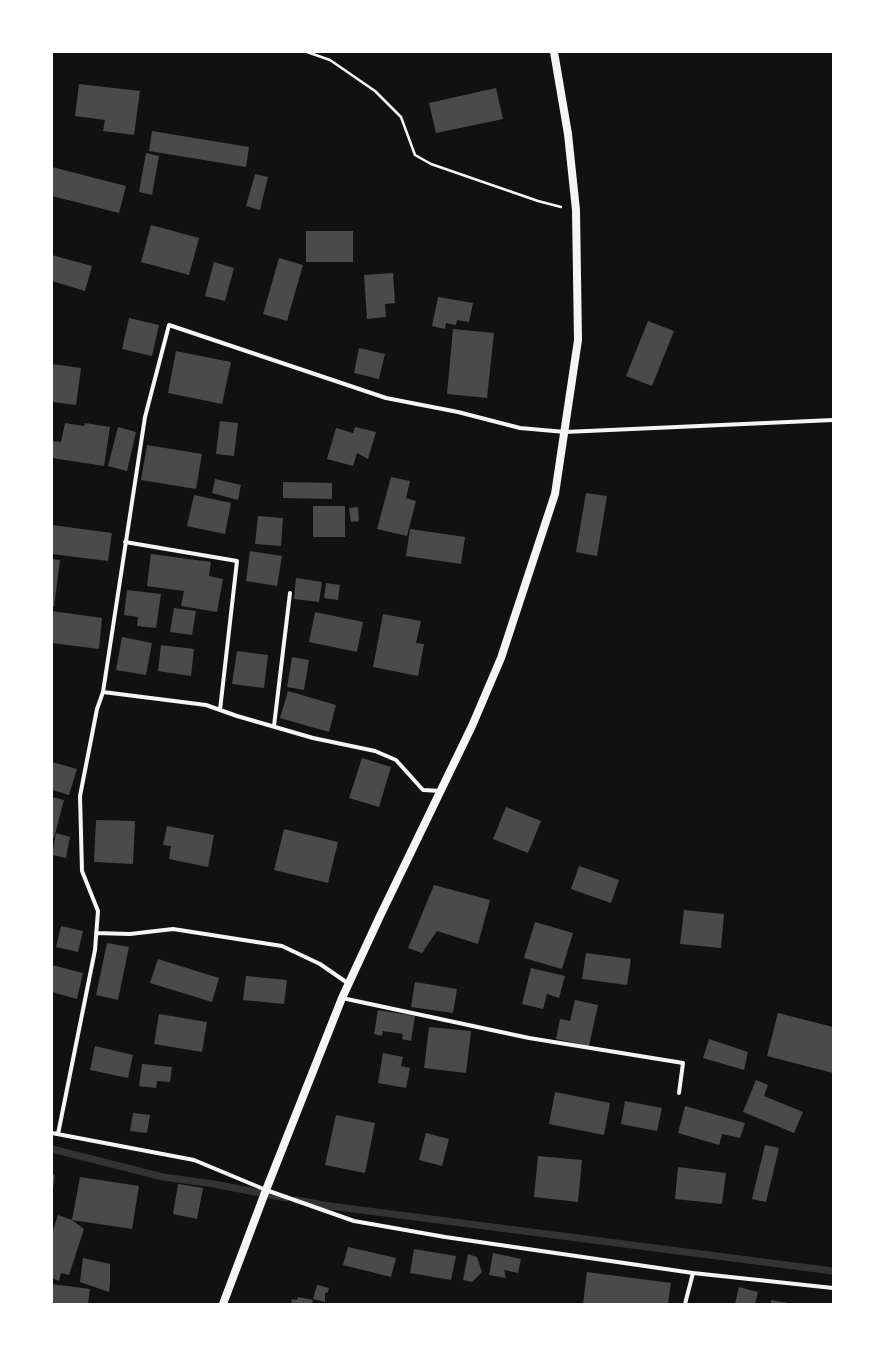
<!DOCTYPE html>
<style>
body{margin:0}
#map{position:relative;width:885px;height:1356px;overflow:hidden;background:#111;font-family:"Noto Sans",sans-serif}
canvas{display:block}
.frame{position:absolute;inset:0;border:53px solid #fff;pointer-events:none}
</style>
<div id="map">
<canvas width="885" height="1356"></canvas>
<div class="frame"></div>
</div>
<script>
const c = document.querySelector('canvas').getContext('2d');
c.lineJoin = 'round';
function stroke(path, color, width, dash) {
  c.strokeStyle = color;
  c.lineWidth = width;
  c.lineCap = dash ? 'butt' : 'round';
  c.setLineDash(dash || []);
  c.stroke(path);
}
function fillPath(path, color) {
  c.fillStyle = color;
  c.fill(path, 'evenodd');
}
const stream = new Path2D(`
 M52,1149L163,1177L214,1184L286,1198
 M296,1200L330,1206L833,1271`);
const building = new Path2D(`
 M79,84L140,91L134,135L103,131L105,120L75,116Z
 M496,88L503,119L436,133L429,103Z
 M152,131L249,147L246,167L149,151Z
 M146,153L159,156L152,195L139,192Z
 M52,167L126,186L119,213L52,196Z
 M255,174L268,177L260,210L246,206Z
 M151,225L199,238L189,275L141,262Z
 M306,231H353V262H306Z
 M52,255L92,266L85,291L52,281Z
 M279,258L303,265L287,321L263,314Z
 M214,262L234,268L225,301L205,296Z
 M393,273L395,303L385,304L386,317L367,319L364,275Z
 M438,297L473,303L469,322L457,320L456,325L446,323L445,329L432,326Z
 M129,318L159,325L152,356L122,349Z
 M648,321L674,331L652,386L626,376Z
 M453,329L494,333L487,398L447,394Z
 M359,348L385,354L379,379L354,373Z
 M176,351L231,362L222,404L168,393Z
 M52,364L81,368L76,405L52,402Z
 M220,421L238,423L234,456L216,454Z
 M65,423L84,426L85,423L110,427L104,466L52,458V441L61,442Z
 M118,427L136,432L127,471L108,466Z
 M355,427L376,432L368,459L357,453L353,466L327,459L336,428L353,433Z
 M147,445L202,454L196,489L141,480Z
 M391,477L410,481L406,498L416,501L407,536L377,529Z
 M215,479L241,485L238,500L212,493Z
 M283,482L332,483V499L283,498Z
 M586,493L607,496L597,556L576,552Z
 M194,495L231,503L225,534L187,526Z
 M313,506H345V537H313Z
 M358,507L359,521L351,522L349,508Z
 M258,516L283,518L281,546L255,544Z
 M52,525L112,533L108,561L52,554Z
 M410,529L465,537L461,564L406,556Z
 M250,551L282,556L277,586L246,581Z
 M151,554L211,562L209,576L223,579L217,612L181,606L184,591L147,586Z
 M52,559L60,560L54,607H52Z
 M296,578L322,582L319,602L294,599Z
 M326,583L340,585L338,600L324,598Z
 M127,590L161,594L156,628L137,626L138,617L124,615Z
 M174,608L196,611L192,635L170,632Z
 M52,611L102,618L99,649L52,643Z
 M315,612L363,622L357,652L309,642Z
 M383,614L421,621L416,643L424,644L418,676L373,667Z
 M122,637L152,643L146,675L116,670Z
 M161,645L194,649L191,676L158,671Z
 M237,651L268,655L264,688L232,684Z
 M292,657L309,660L304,690L287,687Z
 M288,691L336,705L329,732L280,718Z
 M362,758L391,767L379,807L349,798Z
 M52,762L77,769L69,795L52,790Z
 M52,797L64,800L54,838L52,837Z
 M506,807L541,821L528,853L493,839Z
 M96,820L135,821L133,864L94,862Z
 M167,826L214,835L208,867L169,859L171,846L163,845Z
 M284,829L338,842L328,883L274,870Z
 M56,833L70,837L66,858L52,855Z
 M579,866L619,880L611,903L571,889Z
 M434,885L490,900L478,944L437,931L422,953L408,948Z
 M684,910L724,914L721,948L680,944Z
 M535,922L573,933L562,969L524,958Z
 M61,926L83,931L78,952L56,947Z
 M107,943L129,947L118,1000L96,995Z
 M586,953L631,959L627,985L582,979Z
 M158,959L219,978L212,1002L150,983Z
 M52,965L83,973L77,999L52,992Z
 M531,968L565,976L559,998L547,994L543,1009L522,1004Z
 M246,976L287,980L284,1004L243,1000Z
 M415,982L457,989L453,1013L411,1007Z
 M575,1000L598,1005L589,1046L556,1039L560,1019L570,1021Z
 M378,1010L415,1016L411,1041L402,1039L403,1034L383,1031L382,1036L374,1034Z
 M778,1013L833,1027V1073L767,1056Z
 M159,1014L207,1022L202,1052L154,1044Z
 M429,1027L471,1031L466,1073L424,1068Z
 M709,1039L748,1052L744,1070L703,1058Z
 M95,1046L133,1055L128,1078L90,1070Z
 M383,1053L403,1057L401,1066L410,1068L406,1088L378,1083Z
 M142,1064L172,1067L170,1082L157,1081L156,1088L139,1086Z
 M756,1080L768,1085L764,1096L803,1112L794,1133L743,1112Z
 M555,1092L610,1103L604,1135L549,1124Z
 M625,1101L662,1108L657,1131L621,1124Z
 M685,1106L745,1123L740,1138L722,1134L719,1145L678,1133Z
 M133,1113L150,1115L147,1133L130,1131Z
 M336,1115L375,1123L365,1173L325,1165Z
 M426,1133L449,1139L442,1166L419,1160Z
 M765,1145L779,1148L766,1202L752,1199Z
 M538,1156L582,1160L578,1202L534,1197Z
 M678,1167L726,1173L722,1204L675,1199Z
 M52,1174L55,1175L53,1189H52Z
 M80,1177L139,1186L132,1229L72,1220Z
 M178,1184L203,1188L197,1219L173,1214Z
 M58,1215L72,1220L84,1229L69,1275L61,1273L59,1281L52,1278V1230H53Z
 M348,1247L396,1258L391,1277L343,1265Z
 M414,1249L456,1256L451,1280L410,1273Z
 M493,1253L521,1259L518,1273L504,1270L506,1278L489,1275Z
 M468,1254L477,1257L482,1272L472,1282L463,1280Z
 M83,1258L110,1264V1284L109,1292L80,1282Z
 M587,1272L671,1283L668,1304H583Z
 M52,1284L90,1289L88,1304H52Z
 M317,1285L329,1288L328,1292L325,1293V1302L313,1299Z
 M739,1287L758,1292L755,1304H735Z
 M298,1297L313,1300L312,1304H291L292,1299L297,1300Z
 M771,1300L788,1303V1304H771Z`);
const path = new Path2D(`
 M307,52L330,60L375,91L401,117L415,155L431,164L538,201L561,207`);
const minor = new Path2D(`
 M125,542L237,561L220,710
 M103,692L206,705L237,716L313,738L375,751L396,760L423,790L441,791
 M274,726L290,593
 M96,933L130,934L173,929L282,946L320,964L349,984
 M342,998L529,1038L683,1063L679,1093
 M52,1133L194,1160L266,1190L354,1221L445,1237L693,1273L833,1288
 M58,1134L95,950L98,911L82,871L80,796L97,709L103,692L145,417L169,325L386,398L458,412L520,428L565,432L833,420
 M685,1304L693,1273`);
const secondary = new Path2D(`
 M223,1304L266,1190L342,998L380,916L472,726L501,658L555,494L578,340L576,210L568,134L554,52`);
stroke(stream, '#333', 7);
fillPath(building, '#4a4a4a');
stroke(path, '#f5f5f5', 2.5);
stroke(minor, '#f5f5f5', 4);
stroke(secondary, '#f5f5f5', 8);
</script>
